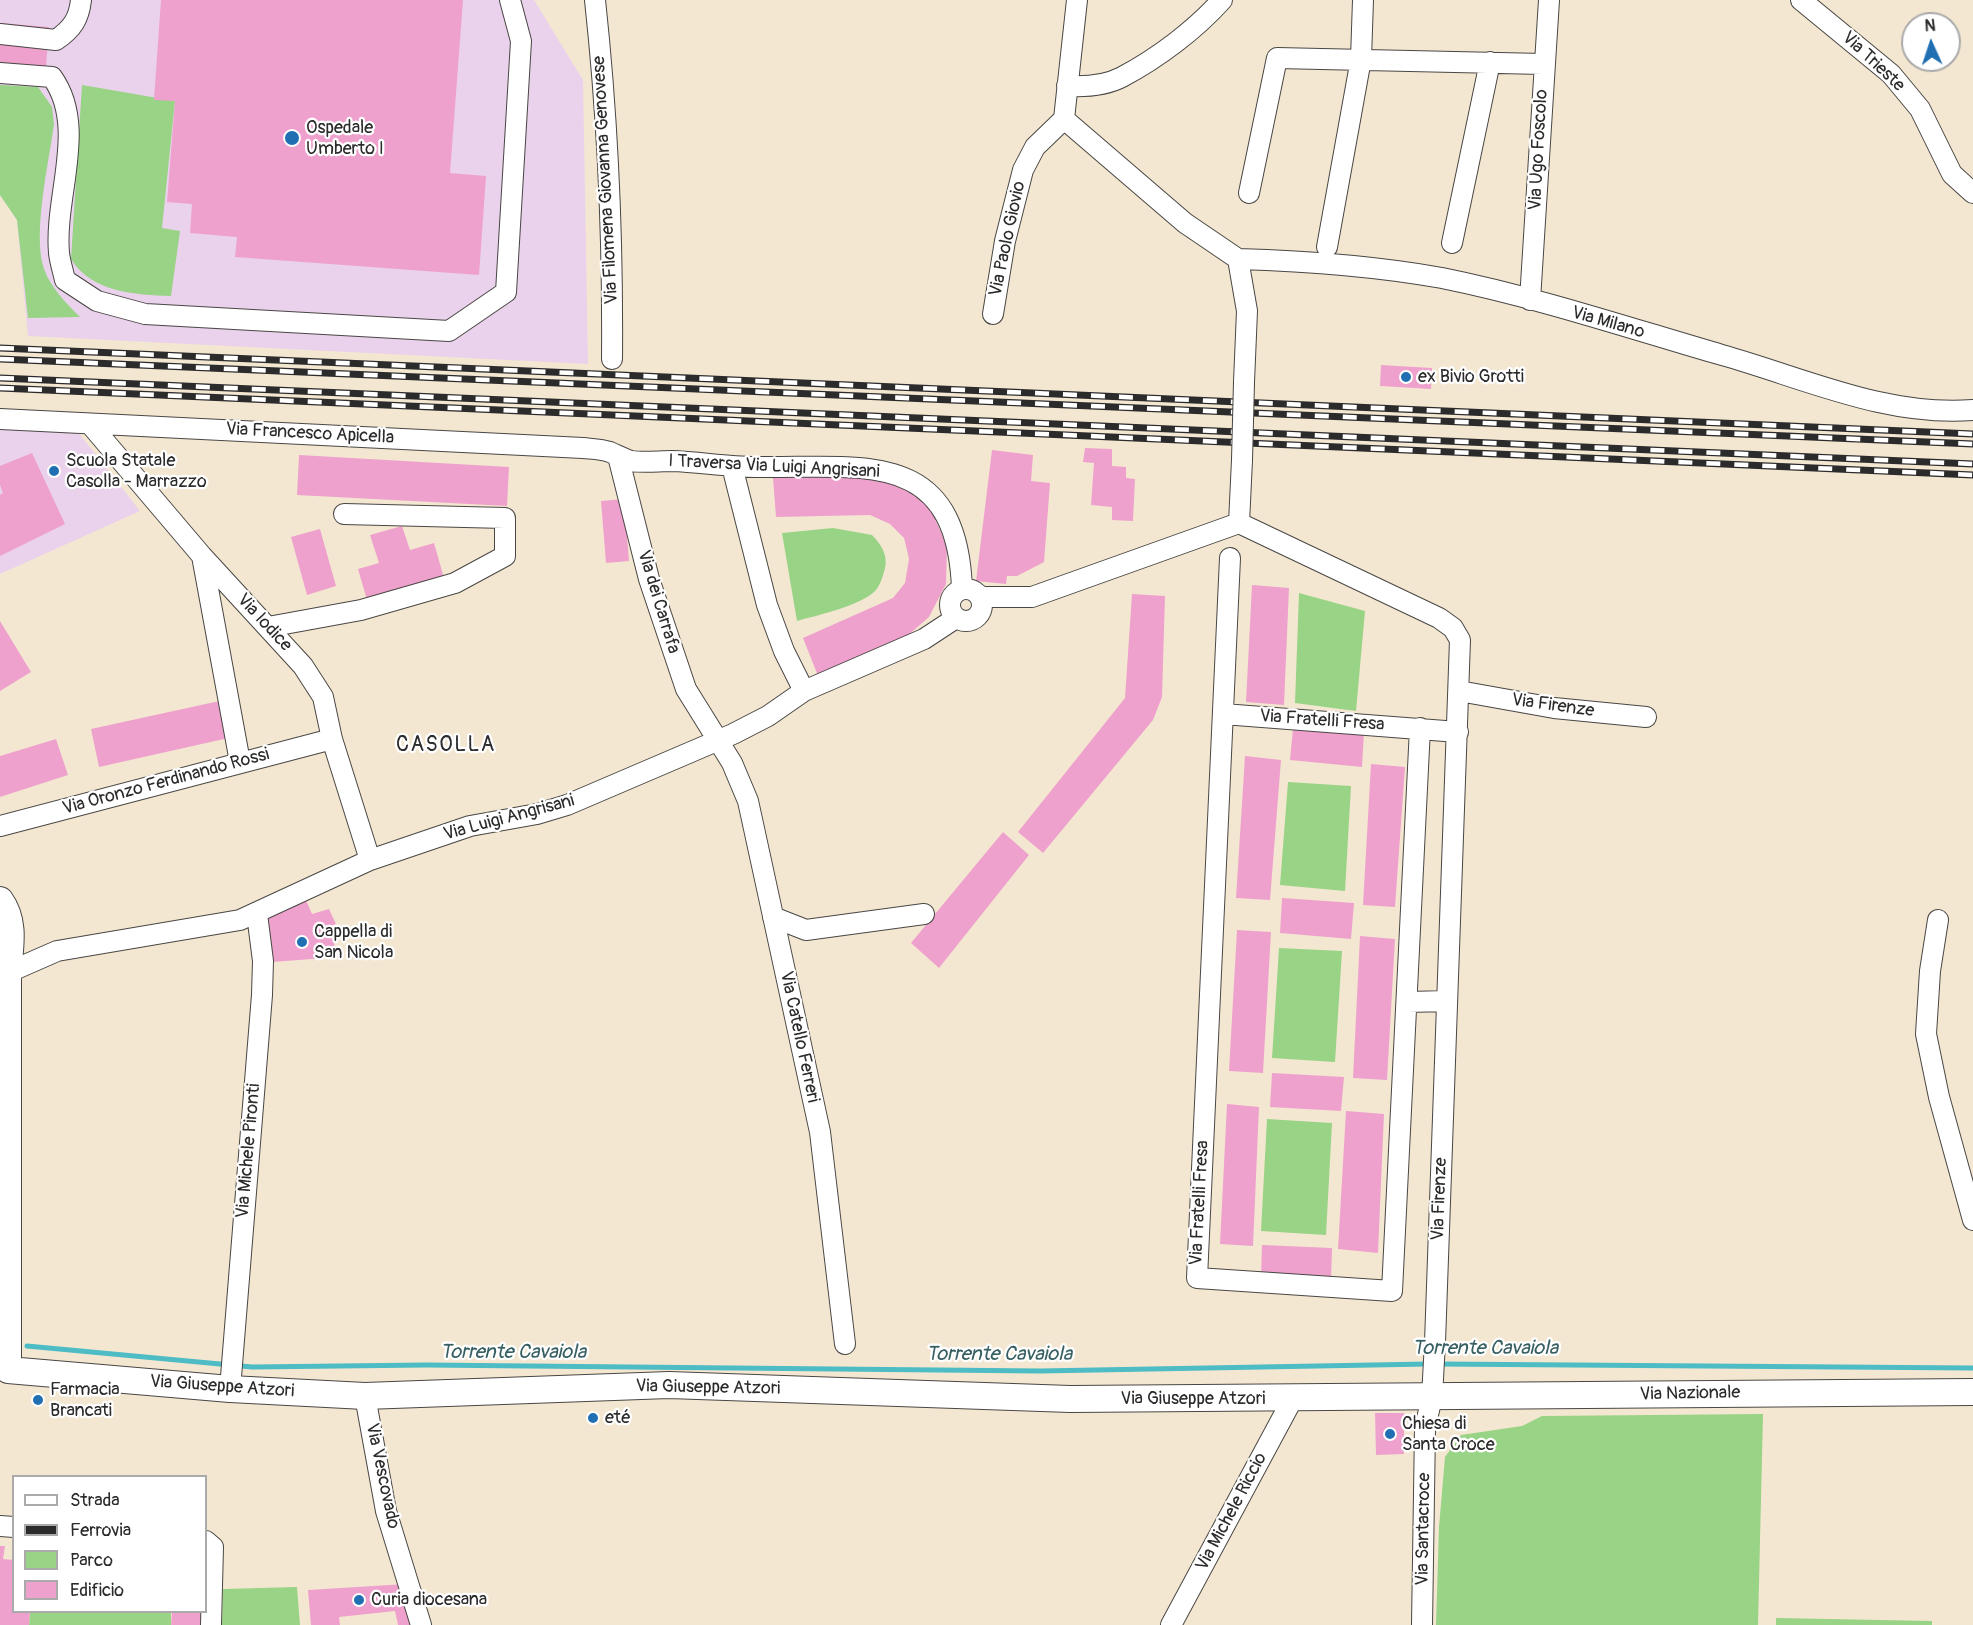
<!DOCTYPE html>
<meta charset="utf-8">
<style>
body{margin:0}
#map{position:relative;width:1973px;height:1625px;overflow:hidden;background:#f4e7d1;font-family:Pangolin,sans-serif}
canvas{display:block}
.legend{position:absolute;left:12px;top:1475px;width:195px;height:138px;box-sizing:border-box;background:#fff;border:2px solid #aaa;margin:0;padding:8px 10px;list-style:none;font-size:18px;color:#2b2b2b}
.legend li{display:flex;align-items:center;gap:12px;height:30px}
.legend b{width:30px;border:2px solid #aaa}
.north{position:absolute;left:1901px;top:12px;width:60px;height:60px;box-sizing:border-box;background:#fff;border:2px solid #aaa;border-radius:50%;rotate:357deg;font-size:16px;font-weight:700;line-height:24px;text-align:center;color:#2b2b2b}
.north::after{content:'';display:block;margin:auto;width:21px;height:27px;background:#1f6fb2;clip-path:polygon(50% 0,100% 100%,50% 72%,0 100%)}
</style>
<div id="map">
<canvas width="1973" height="1625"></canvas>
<ul class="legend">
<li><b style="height:8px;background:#fff"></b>Strada</li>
<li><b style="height:8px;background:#2b2b2b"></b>Ferrovia</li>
<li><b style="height:16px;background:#98d386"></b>Parco</li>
<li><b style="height:16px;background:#eea1cd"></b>Edificio</li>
</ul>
<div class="north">N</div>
</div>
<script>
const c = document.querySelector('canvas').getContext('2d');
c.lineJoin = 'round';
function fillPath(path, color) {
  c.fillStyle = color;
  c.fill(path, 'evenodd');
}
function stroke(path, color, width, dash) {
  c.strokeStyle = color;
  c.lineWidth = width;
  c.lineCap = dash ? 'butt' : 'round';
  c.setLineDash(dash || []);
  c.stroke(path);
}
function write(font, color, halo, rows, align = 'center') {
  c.font = font + ' Pangolin,sans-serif';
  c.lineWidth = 4.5;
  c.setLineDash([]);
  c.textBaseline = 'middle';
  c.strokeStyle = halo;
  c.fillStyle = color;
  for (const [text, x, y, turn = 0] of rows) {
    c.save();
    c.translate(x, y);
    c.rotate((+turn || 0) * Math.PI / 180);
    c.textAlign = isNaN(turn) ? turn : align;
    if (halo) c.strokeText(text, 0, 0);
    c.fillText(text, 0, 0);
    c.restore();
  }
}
const built = new Path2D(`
 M0,0H534L583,80L588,364L28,336L17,220L0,195Z
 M0,429L78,432L140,511L0,574Z`);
const green = new Path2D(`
 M0,85L38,87L52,107L54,124C49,162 32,234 44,269C51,288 66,303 80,317L28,318L17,220L0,195Z
 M82,85L175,101L162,228L180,231L171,296C135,295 91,292 71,259Z
 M833,528L872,535C881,544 888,555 885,568C883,575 881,584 876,590C861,606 818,615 797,621L782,533Z
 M1299,593L1365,611L1356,711L1295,703Z
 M1288,782L1351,786L1345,891L1280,885Z
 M1279,948L1342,951L1335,1062L1272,1058Z
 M1267,1119L1332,1123L1326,1235L1261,1231Z
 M1763,1414L1758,1625H1436L1439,1527L1445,1457L1461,1435L1522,1426L1542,1416Z
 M297,1587L300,1625H222L223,1589Z
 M30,1612H171V1625H29Z
 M1776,1618L1932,1621V1625H1776Z`);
const stream = new Path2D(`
 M27,1346L252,1367L426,1365L1040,1371L1428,1364
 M1438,1364L1973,1368`);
const building = new Path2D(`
 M161,0H463L450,173L486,176L479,275L235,257L237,237L190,233L192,204L167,202L175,101L154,100Z
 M0,23L49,27L45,81L0,77Z
 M1381,365L1432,368L1431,389L1380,386Z
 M1085,448L1112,449V466L1126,467V478L1135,479L1133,521L1112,520V507L1091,505L1094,463L1083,462Z
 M992,450L1033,455L1031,481L1050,483L1044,562L1017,576H1007L1006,584L976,581Z
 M32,453L65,524L0,556V495L3,493L0,485V466Z
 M299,455L509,467L507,506L297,495Z
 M870,475L908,488L929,507L947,544L946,584L929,617L906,637L818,676L803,638L893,598L905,583L909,559L906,546L904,538L890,524L870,515L776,517L773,478Z
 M624,499L629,561L606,563L601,501Z
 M402,526L410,550L434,543L444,578L367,600L358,569L379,563L370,535Z
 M320,529L336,586L307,595L291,537Z
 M1252,585L1289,588L1284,705L1246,702Z
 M1132,594L1165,596L1162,697L1153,720L1043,853L1018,832L1125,698Z
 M0,621L31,672L0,691Z
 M224,700L233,737L99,767L91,729Z
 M1293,728L1364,732L1362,767L1290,760Z
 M56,739L68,775L0,797V756Z
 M1245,756L1281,760L1270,900L1236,898Z
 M1371,764L1405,767L1395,907L1363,905Z
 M1003,832L1029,855L939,968L911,943Z
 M305,898L312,914L329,909L336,924L329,927L338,957L273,962L265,915Z
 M1282,898L1354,903L1351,939L1280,933Z
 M1237,930L1271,932L1263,1073L1229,1071Z
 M1360,936L1395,939L1387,1080L1353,1078Z
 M1272,1073L1344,1077L1341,1111L1270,1107Z
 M1227,1104L1259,1107L1253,1246L1220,1244Z
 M1346,1111L1384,1114L1378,1253L1338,1249Z
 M1262,1245L1332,1248L1331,1282L1261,1277Z
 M1375,1413H1404V1454L1376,1455Z
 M0,1546H5L3,1559L14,1560V1612H30L29,1625H0Z
 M406,1584L417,1625H398L395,1611L339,1617L340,1625H311L308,1590Z
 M172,1612H205L204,1625H171Z`);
const minor = new Path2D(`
 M595,0C608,120 613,239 612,359
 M1801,0L1891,74L1920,109L1952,174L1973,193
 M0,34L56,40C72,29 79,19 81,0
 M0,73L52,77C88,127 54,195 59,253C60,262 63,271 65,280L97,301L145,314L449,331L506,292L521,41L510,0
 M1067,86C1086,87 1105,86 1122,77C1158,58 1195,30 1222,0
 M1064,119L1185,223L1238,259L1247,311L1244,382
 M1249,193L1277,58L1543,64
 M1452,243L1490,62
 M1327,247L1361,59L1363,0
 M1238,259C1306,261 1375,266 1442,278C1536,297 1629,328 1722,355C1804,378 1886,417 1973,410
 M1530,300L1549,0
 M993,314L1005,241L1023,170L1035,147L1064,119L1077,0
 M0,419L583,448C592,449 601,449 610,452C617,455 624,459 631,461C644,463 659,461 672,461C700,462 727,467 755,467C859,469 957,445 962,589
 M90,424L202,556L303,666L323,697L332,739L370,860
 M618,456L649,579L686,689L732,763L748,801L820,1132L845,1344
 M732,466L767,605L784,651L804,691
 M1239,523L1242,460
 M202,556L240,762
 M1230,558L1197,1278L1392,1291L1420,728
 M950 605a16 16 0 1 1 32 0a16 16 0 1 1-32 0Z
 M981,597H1032L1239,523L1439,618L1453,628L1460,640L1435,1342L1432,1397L1425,1428L1422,1625
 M268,627L361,610L455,583L505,556V518L344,514
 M1459,691L1554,708L1646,717
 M1223,714L1458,732
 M0,826L332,739
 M773,917L806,930L924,914
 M1938,920L1930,971L1926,1034L1939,1097L1973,1220
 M0,976L57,951L240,920L370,860L470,826L537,814L567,805L733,734L768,716L804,691L924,639L956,618
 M1408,1002L1447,1001
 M230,1389L262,995L263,961L257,914
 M365,1396L386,1511L421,1625
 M0,1526L14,1527
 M206,1541L213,1547L211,1625
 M1171,1625L1292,1400`);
const major = new Path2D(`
 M0,900C16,922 10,947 8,972V1370
 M0,1362L8,1370L230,1389L365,1396L669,1385L1070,1399L1973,1392`);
const rail = new Path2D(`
 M0,348L1973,434
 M0,359L1973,444
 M0,378L1973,464
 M0,388L1973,475`);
const minorBridge = new Path2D(`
 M1242,460L1244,382`);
const markers = [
 [292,138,8,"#1f6fb2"],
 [1406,377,6,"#1f6fb2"],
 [54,471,6,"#1f6fb2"],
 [302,942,6,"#1f6fb2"],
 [38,1400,6,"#1f6fb2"],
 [593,1418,6,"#1f6fb2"],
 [1390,1434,6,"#1f6fb2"],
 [359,1600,6,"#1f6fb2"]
];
const streetNames = [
 ["Via Trieste",1873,62,43],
 ["Via Ugo Foscolo",1539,150,-87],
 ["Via Filomena Giovanna Genovese",606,180,-93],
 ["Via Paolo Giovio",1008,239,-78],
 ["Via Milano",1608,323,16],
 ["Via Francesco Apicella",310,434,3],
 ["I Traversa Via Luigi Angrisani",774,467,3],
 ["Via dei Carrafa",658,602,73],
 ["Via Iodice",264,623,47],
 ["Via Firenze",1553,706,8],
 ["Via Fratelli Fresa",1322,721,4],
 ["Via Oronzo Ferdinando Rossi",166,782,-15],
 ["Via Luigi Angrisani",509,818,-15],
 ["Via Catello Ferreri",799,1037,78],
 ["Via Michele Pironti",249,1151,-85],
 ["Via Firenze",1440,1199,-88],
 ["Via Fratelli Fresa",1200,1203,-87],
 ["Via Giuseppe Atzori",222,1387,4],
 ["Via Giuseppe Atzori",708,1388,1],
 ["Via Nazionale",1690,1394,-1],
 ["Via Giuseppe Atzori",1193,1399],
 ["Via Vescovado",382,1476,78],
 ["Via Michele Riccio",1232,1512,-62],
 ["Via Santacroce",1424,1529,-89]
];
const poiNames = [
 ["Ospedale",306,128],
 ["Umberto I",306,149],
 ["ex Bivio Grotti",1418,377],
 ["Scuola Statale",66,461],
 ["Casolla - Marrazzo",66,482],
 ["Cappella di",314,932],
 ["San Nicola",314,953],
 ["Farmacia",50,1390],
 ["Brancati",50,1411],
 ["eté",605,1418],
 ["Chiesa di",1402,1424],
 ["Santa Croce",1402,1445],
 ["Curia diocesana",371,1600]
];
const waterNames = [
 ["Torrente Cavaiola",1485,1349],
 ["Torrente Cavaiola",513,1353],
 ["Torrente Cavaiola",999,1355]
];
const quarterNames = [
 ["CASOLLA",446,746]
];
fillPath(built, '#ead1ec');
fillPath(green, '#98d386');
stroke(stream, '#4dbcc4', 5);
fillPath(building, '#eea1cd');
stroke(minor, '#494744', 22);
stroke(major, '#494744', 28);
stroke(minor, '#fff', 20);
stroke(major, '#fff', 26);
stroke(rail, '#2b2b2b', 7);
stroke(rail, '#fff', 4.5, [14]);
stroke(minorBridge, '#494744', 22, []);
stroke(minorBridge, '#fff', 20);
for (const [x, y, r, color] of markers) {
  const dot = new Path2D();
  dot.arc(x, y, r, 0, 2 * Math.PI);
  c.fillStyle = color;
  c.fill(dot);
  stroke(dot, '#fff', 2);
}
write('18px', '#2b2b2b', '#fff', streetNames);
write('18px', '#2b2b2b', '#fff', poiNames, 'left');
write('italic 20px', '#375e61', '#fff', waterNames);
c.letterSpacing = '1.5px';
write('21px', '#2b2b2b', '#fff', quarterNames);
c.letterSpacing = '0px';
</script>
